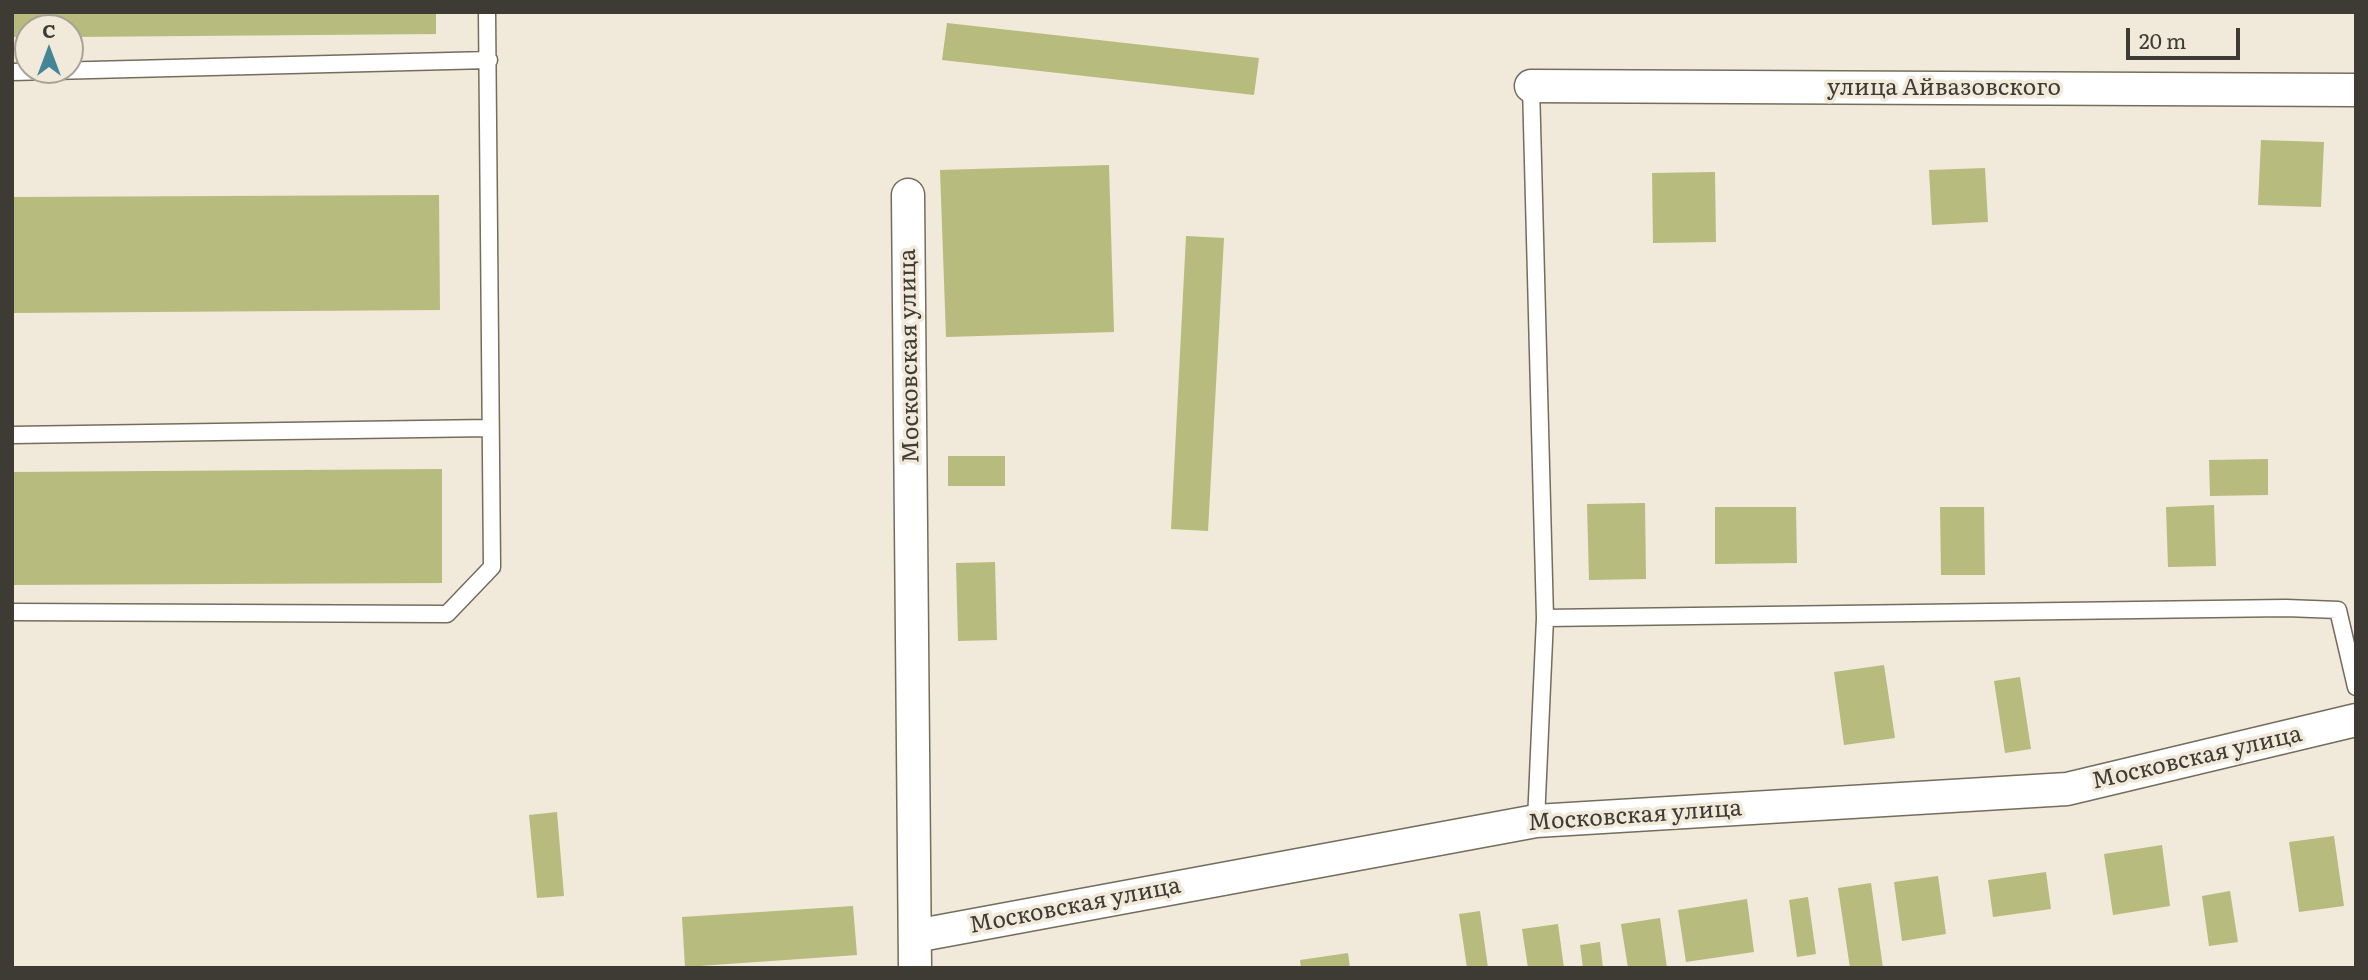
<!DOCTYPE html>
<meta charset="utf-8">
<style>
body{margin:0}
#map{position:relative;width:2368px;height:980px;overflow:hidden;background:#f1e9d9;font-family:Literata,serif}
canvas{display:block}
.frame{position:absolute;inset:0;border:14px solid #3e3b35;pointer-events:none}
.north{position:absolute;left:14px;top:14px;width:70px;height:70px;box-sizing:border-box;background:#f1e9d9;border:2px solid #a9a397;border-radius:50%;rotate:0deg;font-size:19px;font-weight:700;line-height:28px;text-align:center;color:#3e3b35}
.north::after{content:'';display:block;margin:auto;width:24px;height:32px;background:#448697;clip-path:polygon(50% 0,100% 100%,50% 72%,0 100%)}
.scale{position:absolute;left:2126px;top:28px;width:114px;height:32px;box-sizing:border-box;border:4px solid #3e3b35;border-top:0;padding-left:9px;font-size:21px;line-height:24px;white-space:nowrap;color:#3e3b35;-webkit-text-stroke:5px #f1e9d9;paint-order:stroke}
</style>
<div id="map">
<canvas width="2368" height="980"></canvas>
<div class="frame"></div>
<div class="north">С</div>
<div class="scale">20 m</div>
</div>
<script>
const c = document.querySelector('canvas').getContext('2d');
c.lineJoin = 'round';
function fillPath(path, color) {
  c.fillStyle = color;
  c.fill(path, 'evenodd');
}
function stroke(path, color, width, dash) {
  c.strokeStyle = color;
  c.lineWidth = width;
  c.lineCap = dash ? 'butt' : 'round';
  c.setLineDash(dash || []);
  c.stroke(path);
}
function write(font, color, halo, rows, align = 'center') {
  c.font = font + ' Literata,serif';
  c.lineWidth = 7;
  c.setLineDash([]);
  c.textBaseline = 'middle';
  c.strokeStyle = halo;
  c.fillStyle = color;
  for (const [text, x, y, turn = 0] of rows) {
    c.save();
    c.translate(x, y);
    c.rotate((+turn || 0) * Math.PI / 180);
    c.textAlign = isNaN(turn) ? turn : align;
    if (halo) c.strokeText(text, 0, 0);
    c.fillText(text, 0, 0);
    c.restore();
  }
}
const building = new Path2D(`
 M12,12H436V34L70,37V28H28V37H12Z
 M947,23L1259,58L1254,95L942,60Z
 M2261,140L2324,142L2321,207L2258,205Z
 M1109,165L1114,332L946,337L940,170Z
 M1985,168L1988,222L1932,225L1929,170Z
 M1715,172L1716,242L1653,243L1652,173Z
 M439,195L440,310L12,313V197Z
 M1186,236L1224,238L1208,531L1171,529Z
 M948,456H1005V486H948Z
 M2268,459V495L2210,496L2209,460Z
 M442,469V583L12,585V472Z
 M1645,503L1646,579L1589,580L1587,504Z
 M2214,505L2216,566L2168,567L2166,507Z
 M1715,507H1796L1797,563L1715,564Z
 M1940,507H1984L1985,575H1941Z
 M995,562L997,640L958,641L956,563Z
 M1884,665L1895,738L1844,745L1834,672Z
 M2020,677L2031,749L2005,753L1994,681Z
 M557,812L564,896L537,898L529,815Z
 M2334,836L2344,906L2299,912L2289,842Z
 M2162,845L2170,906L2113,915L2104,854Z
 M2046,872L2051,909L1993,917L1988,880Z
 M1938,876L1946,934L1902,941L1894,882Z
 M1871,883L1883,968H1850L1838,888Z
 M2230,891L2238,942L2209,946L2202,896Z
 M1808,897L1816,954L1797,957L1789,900Z
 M1747,899L1754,952L1686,962L1678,910Z
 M853,906L857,955L685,967L682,917Z
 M1480,911L1488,968H1467L1459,914Z
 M1660,918L1667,968H1628L1621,924Z
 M1558,924L1564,968H1528L1522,929Z
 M1600,942L1603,968H1583L1580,945Z
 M1348,953L1350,968H1301L1300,960Z`);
const service = new Path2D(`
 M12,72L489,60
 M1531,86L1545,618L1536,821
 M12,435L489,428
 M12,612L447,614L492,567L487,12
 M1545,618L2286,608L2338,610L2356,687`);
const minor = new Path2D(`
 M1531,86L2356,90
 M908,195L915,968
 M915,936L1536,821L2067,789L2356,720`);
const streetNames = [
 ["улица Айвазовского",1944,88],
 ["Московская улица",910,356,-91],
 ["Московская улица",2197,758,-13],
 ["Московская улица",1635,816,-4],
 ["Московская улица",1075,906,-11]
];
fillPath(building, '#b8bb7e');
stroke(service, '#746d5e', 19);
stroke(minor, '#746d5e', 35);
stroke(service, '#fff', 16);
stroke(minor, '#fff', 32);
write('23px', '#3e3b35', '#f1e9d9', streetNames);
</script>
